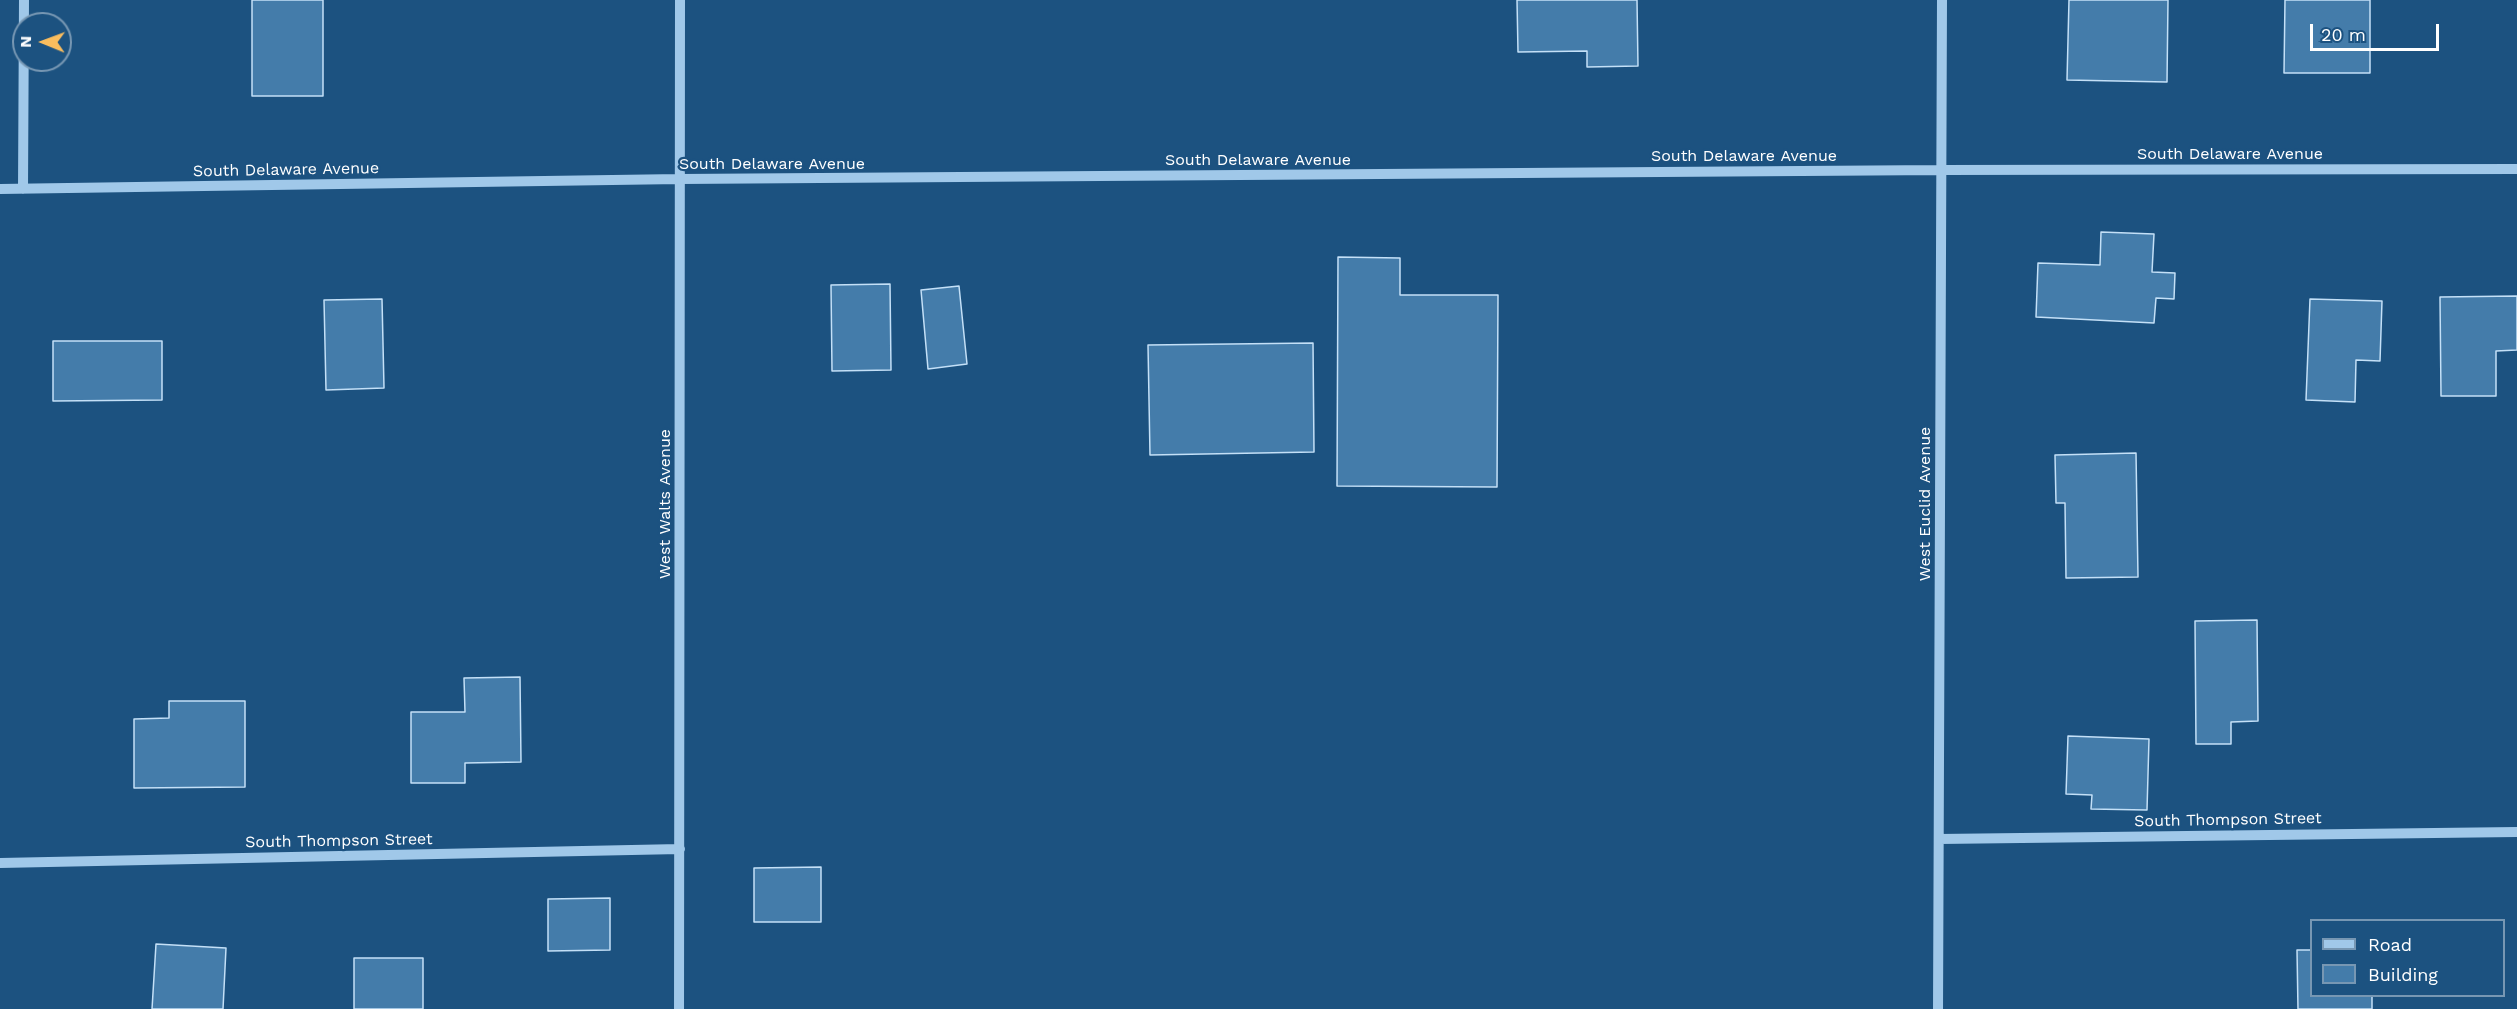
<!DOCTYPE html>
<style>
body{margin:0}
#map{position:relative;width:2517px;height:1009px;overflow:hidden;background:#1c5280;font-family:"Work Sans",sans-serif}
canvas{display:block}
.legend{position:absolute;left:2310px;top:919px;width:195px;height:78px;box-sizing:border-box;background:#1c5280;border:2px solid #7797b3;margin:0;padding:8px 10px;list-style:none;font-size:18px;color:#fff}
.legend li{display:flex;align-items:center;gap:12px;height:30px}
.legend b{width:30px;border:2px solid #7797b3}
.north{position:absolute;left:12px;top:12px;width:60px;height:60px;box-sizing:border-box;background:#1c5280;border:2px solid #7797b3;border-radius:50%;rotate:271deg;font-size:16px;font-weight:700;line-height:24px;text-align:center;color:#fff}
.north::after{content:'';display:block;margin:auto;width:21px;height:27px;background:#fabd5e;clip-path:polygon(50% 0,100% 100%,50% 72%,0 100%)}
.scale{position:absolute;left:2310px;top:24px;width:129px;height:27px;box-sizing:border-box;border:3px solid #fff;border-top:0;padding-left:8px;font-size:18px;line-height:21px;white-space:nowrap;color:#fff;-webkit-text-stroke:4px #1c5280;paint-order:stroke}
</style>
<div id="map">
<canvas width="2517" height="1009"></canvas>
<ul class="legend">
<li><b style="height:8px;background:#a0c8e9"></b>Road</li>
<li><b style="height:16px;background:#447caa"></b>Building</li>
</ul>
<div class="north">N</div>
<div class="scale">20 m</div>
</div>
<script>
const c = document.querySelector('canvas').getContext('2d');
c.lineJoin = 'round';
function fillPath(path, color) {
  c.fillStyle = color;
  c.fill(path, 'evenodd');
}
function stroke(path, color, width, dash) {
  c.strokeStyle = color;
  c.lineWidth = width;
  c.lineCap = dash ? 'butt' : 'round';
  c.setLineDash(dash || []);
  c.stroke(path);
}
function write(font, color, halo, rows, align = 'center') {
  c.font = font + ' "Work Sans",sans-serif';
  c.lineWidth = 4.5;
  c.setLineDash([]);
  c.textBaseline = 'middle';
  c.strokeStyle = halo;
  c.fillStyle = color;
  for (const [text, x, y, turn = 0] of rows) {
    c.save();
    c.translate(x, y);
    c.rotate((+turn || 0) * Math.PI / 180);
    c.textAlign = isNaN(turn) ? turn : align;
    if (halo) c.strokeText(text, 0, 0);
    c.fillText(text, 0, 0);
    c.restore();
  }
}
const building = new Path2D(`
 M252,0H323V96H252Z
 M1517,0H1637L1638,66L1587,67V51L1518,52Z
 M2069,0H2168L2167,82L2067,80Z
 M2285,0H2370V73H2284Z
 M2101,232L2154,234L2152,272L2175,273L2174,299L2156,298L2154,323L2036,317L2038,263L2100,265Z
 M1338,257L1400,258V295H1498L1497,487L1337,486Z
 M890,284L891,370L832,371L831,285Z
 M959,286L967,364L928,369L921,290Z
 M2517,296V350L2496,351V396H2441L2440,297Z
 M382,299L384,388L326,390L324,300Z
 M2310,299L2382,301L2380,361L2356,360L2355,402L2306,400Z
 M53,341H162V400L53,401Z
 M1313,343L1314,452L1150,455L1148,345Z
 M2136,453L2138,577L2066,578L2065,503H2056L2055,455Z
 M2257,620L2258,721L2231,722V744H2196L2195,621Z
 M520,677L521,762L465,763V783H411V712H465L464,678Z
 M169,701H245V787L134,788V719L169,718Z
 M2068,736L2149,739L2147,810L2091,809L2092,795L2066,794Z
 M821,867V922H754V868Z
 M610,898V950L548,951V899Z
 M156,944L226,948L223,1009H152Z
 M2297,950H2312V996H2372V1009H2298Z
 M354,958H423V1009H354Z`);
const minor = new Path2D(`
 M0,189L680,179L1941,170L2517,169
 M23,189L24,0
 M1939,839L2517,832
 M0,863L680,849
 M679,1009L680,0
 M1938,1009L1942,0`);
const streetNames = [
 ["South Delaware Avenue",2230,154],
 ["South Delaware Avenue",1744,156],
 ["South Delaware Avenue",1258,160],
 ["South Delaware Avenue",772,164],
 ["South Delaware Avenue",286,170,-1],
 ["West Walts Avenue",665,504,-90],
 ["West Euclid Avenue",1925,504,-90],
 ["South Thompson Street",2228,820,-1],
 ["South Thompson Street",339,841,-1]
];
fillPath(building, '#447caa');
stroke(building, '#c4e0f7', 1.5);
stroke(minor, '#a0c8e9', 10);
write('16px', '#fff', '#1c5280', streetNames);
</script>
